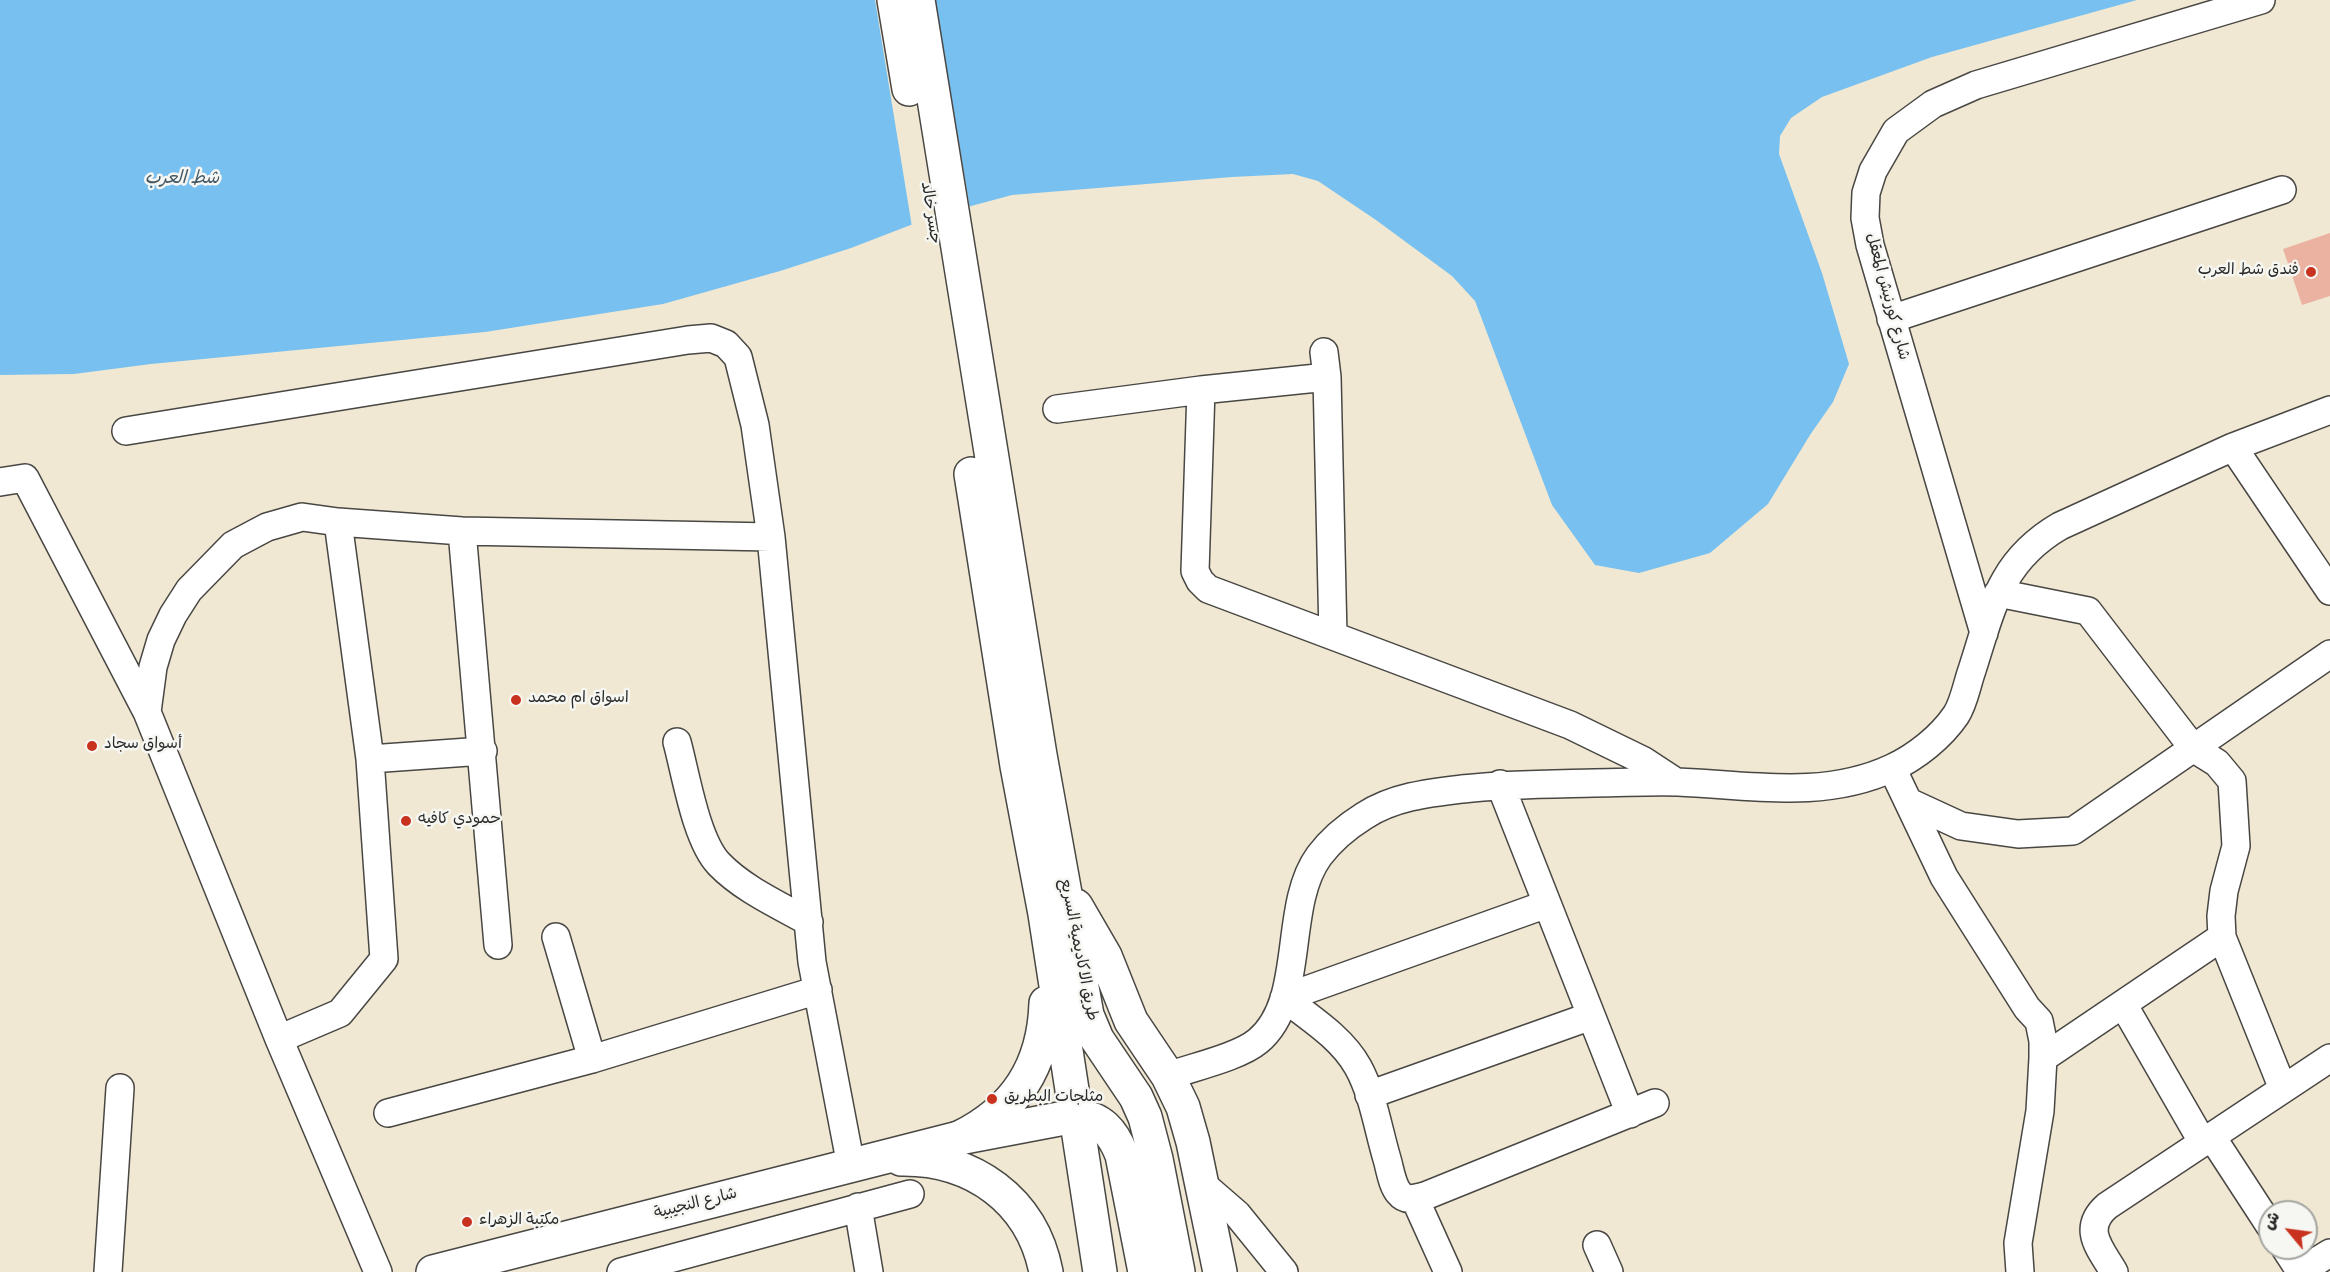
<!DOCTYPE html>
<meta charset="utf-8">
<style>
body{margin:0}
#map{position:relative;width:2330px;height:1272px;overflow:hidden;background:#f0e8d2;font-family:"Gochi Hand","Playpen Sans Arabic",sans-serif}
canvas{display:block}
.north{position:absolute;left:2258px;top:1200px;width:60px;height:60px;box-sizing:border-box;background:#f6f6f2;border:2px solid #a5a5a2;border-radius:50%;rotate:299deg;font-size:16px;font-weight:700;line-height:24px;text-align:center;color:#2b2b2b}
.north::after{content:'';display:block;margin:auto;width:21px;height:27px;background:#c8321e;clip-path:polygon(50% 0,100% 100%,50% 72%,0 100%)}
</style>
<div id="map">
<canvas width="2330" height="1272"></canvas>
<div class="north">ش</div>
</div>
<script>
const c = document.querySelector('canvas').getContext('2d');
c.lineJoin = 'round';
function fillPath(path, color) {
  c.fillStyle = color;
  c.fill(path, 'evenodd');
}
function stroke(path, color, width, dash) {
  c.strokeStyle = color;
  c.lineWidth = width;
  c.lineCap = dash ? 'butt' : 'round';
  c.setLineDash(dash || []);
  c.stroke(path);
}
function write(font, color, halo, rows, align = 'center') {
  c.font = font + ' "Gochi Hand","Playpen Sans Arabic",sans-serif';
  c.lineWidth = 5;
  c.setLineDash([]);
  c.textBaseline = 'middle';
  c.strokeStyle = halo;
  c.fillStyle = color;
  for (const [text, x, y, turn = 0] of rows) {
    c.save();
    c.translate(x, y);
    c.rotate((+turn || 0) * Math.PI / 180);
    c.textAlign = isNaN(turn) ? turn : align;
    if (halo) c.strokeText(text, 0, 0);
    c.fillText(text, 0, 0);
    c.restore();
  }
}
const water = new Path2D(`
 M0,0H2137L1932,57L1822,97L1791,118L1780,136L1779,154L1822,273L1849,364L1833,402L1810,435L1768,504L1710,553L1639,573L1595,565L1552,505L1475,301L1452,276L1376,220L1318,181L1293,174L1232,177L1012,195L934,216L851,248L780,271L663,304L485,332L151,364L74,374L0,375Z`);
const pier = new Path2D(`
 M875,0H935L970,209L912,227Z`);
const building = new Path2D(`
 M2330,233V296L2302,305L2283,249Z`);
const minor = new Path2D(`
 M1891,319L2282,190
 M1324,352L1327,377L1333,636
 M1201,390L1195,571L1200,581L1208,589L1570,725L1644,761L1676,782
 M1057,409L1201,390L1327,377
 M126,431L688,340L711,338L726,344L738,357L755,425L771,537L812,962L851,1166
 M2233,447L2330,591
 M0,482L25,478L147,712L279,1039L378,1272
 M462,531L498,945
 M1998,593L2088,611L2193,748L2217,763L2232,781L2236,846L2224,891L2221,916L2222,937L2283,1089
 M1984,633L1870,245L1865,218L1866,193L1873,171L1896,131L1933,104L1976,85L2261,0
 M147,712L153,667L161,640L173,615L189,590L233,545L267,527L302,517L338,522L462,531L771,537
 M677,742C686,775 696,840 719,864C743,889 779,905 809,922
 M370,759L483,751
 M1892,768L1944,877L2027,1008L2039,1021L2043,1041V1058L2040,1111L2018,1243L2020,1272
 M1500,784L1630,1114
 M1909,802L1961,826L2018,834L2073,831L2330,654
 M556,937L592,1059
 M1284,998C1310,1018 1342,1038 1358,1067C1373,1094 1378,1129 1387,1159C1390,1169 1392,1185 1399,1193C1406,1202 1416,1198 1425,1196L1655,1103
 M1284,998L1547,904
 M2123,1004L2203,1143
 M279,1039L340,1013L384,959L370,759L338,522
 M2043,1058L2222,937
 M1168,1076C1193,1067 1239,1057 1258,1041C1307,1000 1282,907 1319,856C1331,840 1348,826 1364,816C1393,797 1428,793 1462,789C1506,784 1550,784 1594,783C1622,783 1650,781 1678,782C1750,785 1823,800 1892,768C1916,757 1941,737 1956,715C1964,703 1967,684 1972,670C1992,608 2000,561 2060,526L2233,447L2330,410
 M1369,1095L1591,1016
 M388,1113L592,1059L818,990
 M2212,1137L2270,1226
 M1200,1182L1237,1214L1284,1272
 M1415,1199L1448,1272
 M858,1207L869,1272
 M1597,1245L1609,1272
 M2285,1248L2300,1271
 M108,1272L120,1088
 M621,1272L910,1194
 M2114,1272C2100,1248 2081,1229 2107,1206L2330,1058
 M2299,1272L2330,1253`);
const major = new Path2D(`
 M901,1159C973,1158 1032,1200 1046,1272
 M433,1272L959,1138L1075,1116`);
const highway = new Path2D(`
 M894,0L909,89
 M918,0L1040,755L1087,1015L1097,1039L1136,1097L1145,1117L1156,1159L1178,1272
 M971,474L1017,766L1045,914L1100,1272
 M1076,906L1105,956L1131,1021L1168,1076L1183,1107L1193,1142L1220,1272
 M1075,1116C1101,1117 1113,1132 1122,1155L1145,1272
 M959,1138C1016,1110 1044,1066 1046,1003`);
const markers = [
 [2311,272,6,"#c8321e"],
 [516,700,6,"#c8321e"],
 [92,746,6,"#c8321e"],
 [406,821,6,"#c8321e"],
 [992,1099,6,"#c8321e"],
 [467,1222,6,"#c8321e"]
];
const streetNames = [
 ["جسر خالد",929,213,81],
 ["شارع كورنيش المعقل",1886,297,75],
 ["طريق الاكاديمية السريع",1077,950,79],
 ["شارع النجيبية",696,1205,-14]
];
const poiNames = [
 ["فندق شط العرب",2299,272,"right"],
 ["اسواق ام محمد",528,700],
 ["أسواق سجاد",104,746],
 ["حمودي كافيه",418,821],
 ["مثلجات البطريق",1004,1099],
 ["مكتبة الزهراء",479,1222]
];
const waterNames = [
 ["شط العرب",182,180]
];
fillPath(water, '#78c0f0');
fillPath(pier, '#f0e8d2');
fillPath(building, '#ebb2a2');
stroke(minor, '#494744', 30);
stroke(major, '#494744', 36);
stroke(highway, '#494744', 36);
stroke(minor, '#fff', 27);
stroke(major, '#fff', 33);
stroke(highway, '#fff', 33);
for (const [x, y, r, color] of markers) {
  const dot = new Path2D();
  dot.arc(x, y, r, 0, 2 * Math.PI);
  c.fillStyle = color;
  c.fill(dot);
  stroke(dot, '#f6f6f2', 2);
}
write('16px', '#2b2b2b', '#f6f6f2', streetNames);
write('16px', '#2b2b2b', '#f6f6f2', poiNames, 'left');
write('italic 18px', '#425866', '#f6f6f2', waterNames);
</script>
